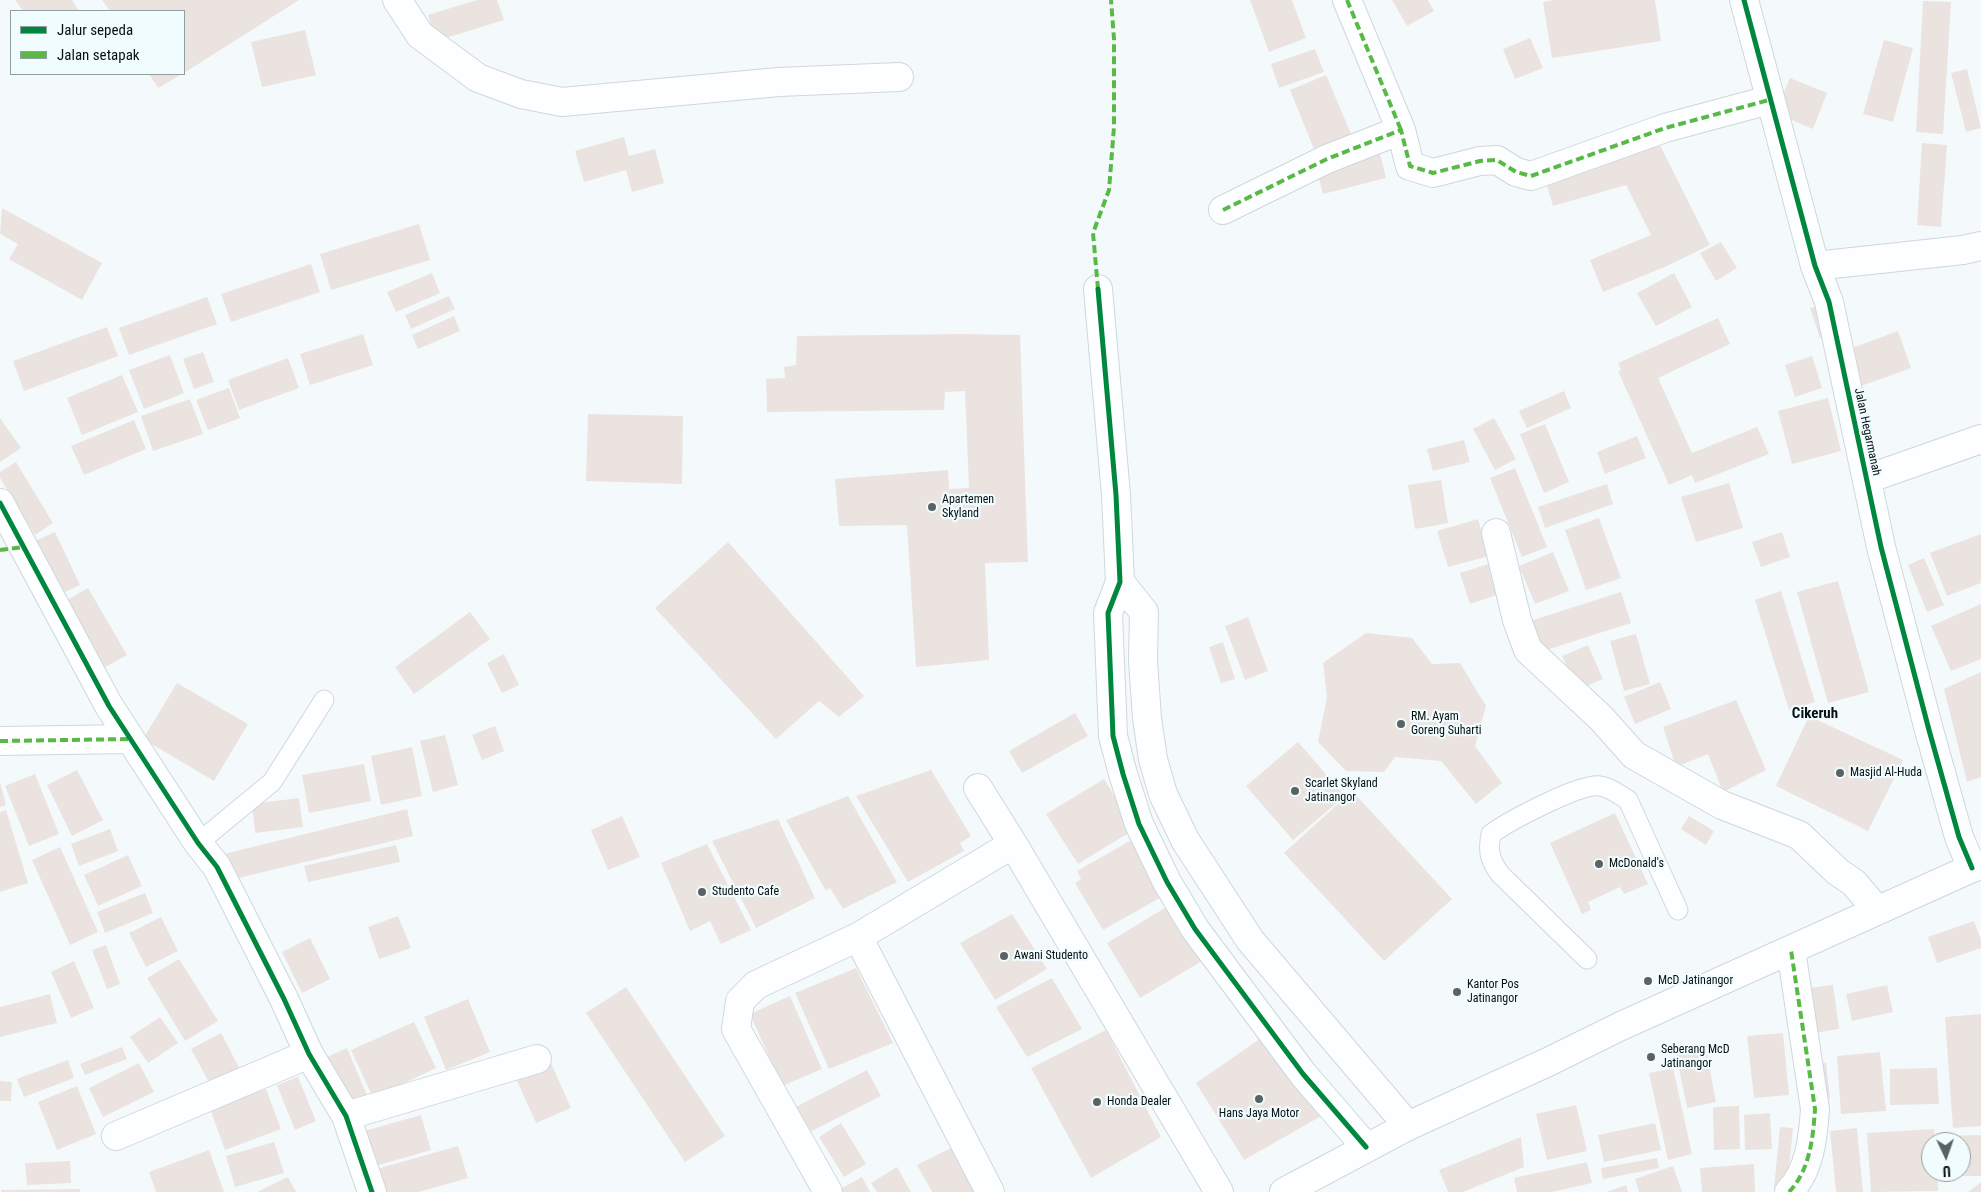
<!DOCTYPE html>
<style>
body{margin:0}
#map{position:relative;width:1981px;height:1192px;overflow:hidden;background:#f4fafc;font-family:"Roboto Condensed",sans-serif}
canvas{display:block}
.legend{position:absolute;left:10px;top:10px;width:175px;height:65px;box-sizing:border-box;background:#f1fcff;border:1px solid #939ea0;margin:0;padding:6px 9px;list-style:none;font-size:15px;color:#071012}
.legend li{display:flex;align-items:center;gap:10px;height:25px}
.legend b{width:25px;border:1px solid #939ea0}
.north{position:absolute;left:1921px;top:1132px;width:50px;height:50px;box-sizing:border-box;background:#f1fcff;border:1px solid #939ea0;border-radius:50%;rotate:177deg;font-size:14px;font-weight:700;line-height:20px;text-align:center;color:#071012}
.north::after{content:'';display:block;margin:auto;width:18px;height:22px;background:#5a6264;clip-path:polygon(50% 0,100% 100%,50% 72%,0 100%)}
</style>
<div id="map">
<canvas width="1981" height="1192"></canvas>
<ul class="legend">
<li><b style="height:6px;background:#00873e"></b>Jalur sepeda</li>
<li><b style="height:6px;background:#58b947"></b>Jalan setapak</li>
</ul>
<div class="north">U</div>
</div>
<script>
const c = document.querySelector('canvas').getContext('2d');
c.lineJoin = 'round';
function fillPath(path, color) {
  c.fillStyle = color;
  c.fill(path, 'evenodd');
}
function stroke(path, color, width, dash) {
  c.strokeStyle = color;
  c.lineWidth = width;
  c.lineCap = dash ? 'butt' : 'round';
  c.setLineDash(dash || []);
  c.stroke(path);
}
function write(font, color, halo, rows, align = 'center') {
  c.font = font + ' "Roboto Condensed",sans-serif';
  c.lineWidth = 4.5;
  c.setLineDash([]);
  c.textBaseline = 'middle';
  c.strokeStyle = halo;
  c.fillStyle = color;
  for (const [text, x, y, turn = 0] of rows) {
    c.save();
    c.translate(x, y);
    c.rotate((+turn || 0) * Math.PI / 180);
    c.textAlign = isNaN(turn) ? turn : align;
    if (halo) c.strokeText(text, 0, 0);
    c.fillText(text, 0, 0);
    c.restore();
  }
}
const building = new Path2D(`
 M15,0H72L79,11H23Z
 M102,0H299L184,73V11H110Z
 M477,0H497L504,20L436,41L428,15Z
 M1250,0H1292L1306,38L1269,52Z
 M1392,0H1428L1434,11L1407,26Z
 M1554,0H1655L1661,41L1552,58L1543,2Z
 M1923,1L1951,2L1943,134L1916,132Z
 M305,30L316,75L262,87L251,42Z
 M1530,38L1543,68L1515,79L1503,49Z
 M1884,40L1913,48L1893,122L1863,114Z
 M1315,49L1324,72L1279,88L1271,64Z
 M1967,69L1981,128L1966,132L1951,73Z
 M149,74H182L158,88Z
 M1326,75L1355,143L1318,159L1290,90Z
 M1790,78L1827,93L1813,129L1775,113Z
 M624,137L629,156L655,149L664,183L632,192L626,170L584,182L575,151Z
 M1657,139L1710,245L1667,266L1603,292L1590,260L1651,235L1626,185L1553,206L1545,179Z
 M1922,143L1947,145L1941,227L1917,225Z
 M1379,150L1386,178L1323,194L1316,167Z
 M2,208L102,263L82,300L9,259L18,244L0,234Z
 M419,224L430,260L331,290L320,254Z
 M1721,242L1737,268L1716,281L1700,253Z
 M311,264L320,292L231,322L221,294Z
 M432,273L440,293L396,312L387,292Z
 M1674,273L1692,307L1656,326L1637,293Z
 M449,296L455,309L411,329L405,315Z
 M207,297L217,324L129,355L119,328Z
 M1825,304L1834,333L1820,338L1810,308Z
 M454,316L460,331L418,349L412,335Z
 M1718,318L1730,344L1658,378L1692,453L1757,427L1769,454L1695,483L1692,475L1669,485L1618,371L1621,370L1618,363Z
 M107,327L118,356L24,391L13,361Z
 M1898,331L1911,368L1861,386L1847,350Z
 M363,334L373,365L310,385L300,354Z
 M963,334L1020,335L1028,562L985,563L989,660L916,667L907,525L839,526L835,479L948,470L949,489L969,488L965,391L945,392L944,410L767,412L766,379L785,378L784,367L796,365L797,336Z
 M203,352L214,382L194,389L183,359Z
 M170,355L184,393L144,409L129,370Z
 M1812,356L1822,388L1795,397L1785,365Z
 M288,358L299,388L239,410L228,380Z
 M122,375L138,412L82,435L67,398Z
 M229,388L240,418L208,430L196,400Z
 M1564,391L1571,408L1527,428L1519,411Z
 M1828,398L1841,451L1792,464L1778,411Z
 M190,399L203,434L153,451L141,416Z
 M588,414L683,416L682,484L586,481Z
 M0,418L21,448L0,462Z
 M1494,418L1516,459L1495,470L1473,429Z
 M134,420L146,449L84,475L71,446Z
 M1545,424L1569,482L1544,493L1520,434Z
 M1637,436L1646,458L1605,474L1597,452Z
 M1464,440L1470,462L1433,471L1427,449Z
 M16,462L53,523L35,535L0,478V472Z
 M1515,468L1547,547L1522,557L1490,478Z
 M1441,480L1448,523L1415,529L1408,485Z
 M1729,483L1743,528L1696,542L1681,497Z
 M1607,484L1613,504L1545,528L1538,507Z
 M1599,518L1621,578L1586,590L1565,530Z
 M1478,519L1489,556L1448,567L1437,531Z
 M55,532L80,585L59,595L33,542Z
 M1782,532L1790,557L1761,567L1752,542Z
 M1981,534V583L1947,596L1930,553Z
 M728,542L864,696L839,717L819,701L776,739L655,608Z
 M1553,552L1569,591L1535,604L1519,566Z
 M1924,558L1944,605L1927,612L1908,565Z
 M1497,561L1506,592L1470,604L1460,573Z
 M1838,581L1869,692L1828,703L1797,592Z
 M88,588L127,655L98,671L60,604Z
 M1781,591L1815,702L1789,710L1755,600Z
 M1621,592L1631,623L1540,652L1530,621Z
 M1981,604V659L1951,671L1931,626Z
 M470,612L490,639L414,694L395,667Z
 M1248,617L1268,671L1245,680L1225,626Z
 M1366,633L1412,638L1432,664L1460,663L1486,706L1475,746L1502,783L1476,804L1441,761L1395,757L1384,772L1346,771L1318,742L1327,697L1323,663Z
 M1636,634L1650,684L1624,691L1610,641Z
 M1223,642L1235,679L1221,683L1209,647Z
 M1588,645L1603,679L1577,690L1562,656Z
 M504,654L519,685L502,693L487,663Z
 M1981,672V777L1967,782L1944,689Z
 M1660,682L1671,709L1635,724L1624,697Z
 M177,683L248,724L214,781L143,739Z
 M1736,700L1766,770L1723,792L1708,754L1676,767L1663,727Z
 M1075,713L1088,736L1022,773L1009,751Z
 M1809,716L1903,760L1868,831L1776,786Z
 M495,726L504,751L482,760L472,735Z
 M445,735L458,785L433,792L420,741Z
 M1298,742L1345,796L1293,840L1246,786Z
 M412,747L422,796L381,805L371,756Z
 M364,764L371,801L309,813L302,775Z
 M77,770L103,820L72,836L47,785Z
 M931,770L971,836L960,843L964,851L908,882L856,796Z
 M35,774L59,834L29,846L5,786Z
 M1104,779L1135,829L1078,864L1046,814Z
 M0,782L6,805L0,807Z
 M1352,791L1452,899L1384,961L1284,853Z
 M848,796L897,882L843,909L830,888L826,891L786,820Z
 M299,798L303,827L255,833L252,804Z
 M407,809L413,836L226,881L220,855Z
 M6,810L28,883L0,892V812Z
 M1615,813L1648,884L1624,894L1620,887L1588,902L1591,910L1582,914L1550,843Z
 M622,816L640,857L608,870L591,830Z
 M1689,816L1714,831L1706,845L1681,829Z
 M778,819L815,898L756,928L712,841Z
 M110,829L118,851L79,866L71,844Z
 M1133,839L1165,895L1103,930L1075,883L1081,879L1077,871Z
 M707,844L751,930L721,944L710,921L690,931L661,863Z
 M396,845L400,862L308,882L304,866Z
 M60,847L98,932L70,945L32,860Z
 M128,855L142,886L98,906L84,875Z
 M145,893L153,913L105,933L97,912Z
 M1168,906L1202,961L1140,998L1107,943Z
 M1012,914L1047,969L995,1000L960,943Z
 M398,916L411,948L379,959L368,927Z
 M161,917L178,951L146,967L129,933Z
 M1974,921L1981,940V948L1937,963L1928,937Z
 M310,938L330,979L302,993L282,952Z
 M106,945L120,984L107,989L92,950Z
 M179,959L218,1021L185,1041L147,978Z
 M74,961L94,1008L71,1018L51,972Z
 M856,968L893,1043L829,1069L795,993Z
 M1052,978L1082,1029L1027,1057L996,1007Z
 M1833,985L1839,1029L1808,1034L1801,989Z
 M1887,985L1893,1012L1852,1021L1846,994Z
 M626,987L725,1136L685,1162L586,1013Z
 M50,994L57,1023L0,1037V1007Z
 M790,996L822,1069L782,1086L750,1014Z
 M468,999L490,1052L446,1070L424,1017Z
 M1981,1014V1126L1953,1128L1945,1017Z
 M160,1017L178,1043L148,1063L130,1037Z
 M414,1022L436,1068L373,1098L351,1050Z
 M1106,1030L1161,1137L1091,1178L1031,1068Z
 M221,1033L243,1075L213,1090L191,1049Z
 M1783,1033L1789,1095L1754,1098L1747,1036Z
 M1267,1034L1323,1115L1244,1160L1196,1083Z
 M122,1047L127,1059L85,1075L80,1064Z
 M347,1048L367,1095L342,1105L323,1059Z
 M1706,1048L1716,1102L1687,1108L1676,1053Z
 M1880,1052L1886,1111L1841,1114L1837,1056Z
 M549,1059L571,1108L536,1123L514,1074Z
 M68,1060L74,1078L24,1097L17,1079Z
 M139,1063L154,1092L103,1117L89,1088Z
 M1826,1063L1830,1098H1817L1815,1064Z
 M1673,1068L1692,1154L1668,1160L1649,1073Z
 M1937,1068L1939,1104L1890,1105V1069Z
 M867,1070L881,1096L806,1134L792,1109Z
 M298,1077L316,1121L295,1130L277,1085Z
 M0,1081L12,1082L11,1101H0Z
 M77,1086L96,1134L57,1150L38,1102Z
 M266,1089L281,1129L225,1150L210,1109Z
 M1576,1105L1587,1151L1547,1160L1536,1114Z
 M1739,1106L1740,1149L1714,1150L1713,1107Z
 M1770,1113L1772,1149L1745,1150L1744,1115Z
 M421,1115L431,1150L372,1167L361,1132Z
 M841,1123L866,1164L844,1177L819,1137Z
 M1655,1123L1661,1150L1604,1162L1598,1135Z
 M1780,1127L1793,1128L1787,1189L1774,1188Z
 M1857,1128L1863,1192H1836L1830,1131Z
 M1934,1129L1935,1142H1931V1172H1937L1938,1191L1871,1192L1867,1133Z
 M1981,1135V1176H1943V1172H1961V1142H1942V1136Z
 M1521,1137L1524,1167L1463,1192H1448L1439,1170Z
 M274,1142L284,1173L235,1187L226,1156Z
 M458,1146L468,1178L419,1192H380L373,1170Z
 M951,1148L977,1192H932L917,1165Z
 M209,1150L224,1192H156L149,1172Z
 M1657,1158L1659,1168L1603,1179L1601,1168Z
 M70,1161L71,1183L27,1185L25,1163Z
 M1587,1162L1592,1183L1552,1192H1517L1514,1178Z
 M1754,1164L1755,1192H1702L1700,1168Z
 M1673,1166L1682,1192H1639L1635,1179Z
 M897,1167L911,1192H877L871,1183Z
 M288,1177L296,1192H257Z
 M862,1177L870,1192H835Z
 M1981,1182V1192H1968Z
 M1626,1185L1628,1192H1606Z
 M80,1189V1192H1V1190Z`);
const lane = new Path2D(`
 M198,843L272,782L324,700
 M1587,959L1500,874C1489,859 1488,851 1491,834C1509,821 1580,783 1600,786C1610,787 1619,795 1628,800L1678,910`);
const street = new Path2D(`
 M397,0L420,35L478,78L521,94L562,102L779,82L899,77
 M1347,0L1401,130
 M1744,0L1815,266L1829,302L1881,547L1929,730L1959,837L1972,868
 M1223,210L1327,159L1401,130L1410,166L1433,173L1480,161L1497,160L1516,172L1531,176L1665,128L1769,100
 M1815,266L1963,250L1981,246
 M1098,289L1116,495L1120,582L1108,613L1113,736L1123,774L1139,824L1167,882L1195,929L1303,1074L1366,1147
 M1867,479L1981,439
 M0,503L109,706L198,843L217,867L284,999L309,1054L346,1116L372,1192
 M1496,533L1517,620L1528,650L1601,718L1634,755L1722,805L1799,835L1838,872L1854,883L1877,910
 M1120,582L1144,612L1143,661L1147,718L1153,759L1163,794L1185,840L1250,940L1408,1126
 M0,741L129,739
 M978,788L1013,844L1219,1192
 M858,937L990,1192
 M346,1116L537,1059
 M116,1136L309,1054
 M828,1192L736,1029L740,1001L756,985L858,937L1013,844
 M1789,1192C1810,1170 1813,1138 1815,1109L1791,950`);
const highway = new Path2D(`
 M1284,1192L1408,1126L1548,1062L1621,1026L1981,864`);
const quiet = new Path2D(`
 M1347,0L1401,130
 M1223,210L1327,159L1401,130L1410,166L1433,173L1480,161L1497,160L1516,172L1531,176L1665,128L1769,100
 M1098,289L1093,233L1109,190L1114,127V39L1111,0
 M0,550L23,547
 M0,741L129,739
 M1789,1192C1810,1170 1813,1138 1815,1109L1791,950`);
const cycleway = new Path2D(`
 M1744,0L1815,266L1829,302L1881,547L1929,730L1959,837L1972,868
 M1098,289L1116,495L1120,582L1108,613L1113,736L1123,774L1139,824L1167,882L1195,929L1303,1074L1366,1147
 M0,503L109,706L198,843L217,867L284,999L309,1054L346,1116L372,1192`);
const markers = [
 [932,507,5,"#5a6264"],
 [1401,724,5,"#5a6264"],
 [1840,773,5,"#5a6264"],
 [1295,791,5,"#5a6264"],
 [1599,864,5,"#5a6264"],
 [702,892,5,"#5a6264"],
 [1004,956,5,"#5a6264"],
 [1648,981,5,"#5a6264"],
 [1457,992,5,"#5a6264"],
 [1651,1057,5,"#5a6264"],
 [1259,1099,5,"#5a6264"],
 [1097,1102,5,"#5a6264"]
];
const streetNames = [
 ["Jalan Hegarmanah",1867,432,78]
];
const poiNames = [
 ["Apartemen",942,500],
 ["Skyland",942,514],
 ["RM. Ayam",1411,717],
 ["Goreng Suharti",1411,731],
 ["Masjid Al-Huda",1850,773],
 ["Scarlet Skyland",1305,784],
 ["Jatinangor",1305,798],
 ["McDonald's",1609,864],
 ["Studento Cafe",712,892],
 ["Awani Studento",1014,956],
 ["McD Jatinangor",1658,981],
 ["Kantor Pos",1467,985],
 ["Jatinangor",1467,999],
 ["Seberang McD",1661,1050],
 ["Jatinangor",1661,1064],
 ["Honda Dealer",1107,1102],
 ["Hans Jaya Motor",1259,1114,"center"]
];
const quarterNames = [
 ["Cikeruh",1815,714]
];
fillPath(building, '#ebe3df');
stroke(lane, '#cfd7d9', 21);
stroke(street, '#cfd7d9', 30);
stroke(highway, '#cfd7d9', 30);
stroke(lane, '#fdfeff', 19);
stroke(street, '#fdfeff', 28);
stroke(highway, '#fdfeff', 28);
stroke(quiet, '#58b947', 4, [8, 4]);
stroke(cycleway, '#00873e', 5);
for (const [x, y, r, color] of markers) {
  const dot = new Path2D();
  dot.arc(x, y, r, 0, 2 * Math.PI);
  c.fillStyle = color;
  c.fill(dot);
  stroke(dot, '#f1fcff', 2);
}
write('12px', '#071012', '#f1fcff', streetNames);
write('12px', '#071012', '#f1fcff', poiNames, 'left');
write('bold 15px', '#071012', '#f1fcff', quarterNames);
</script>
